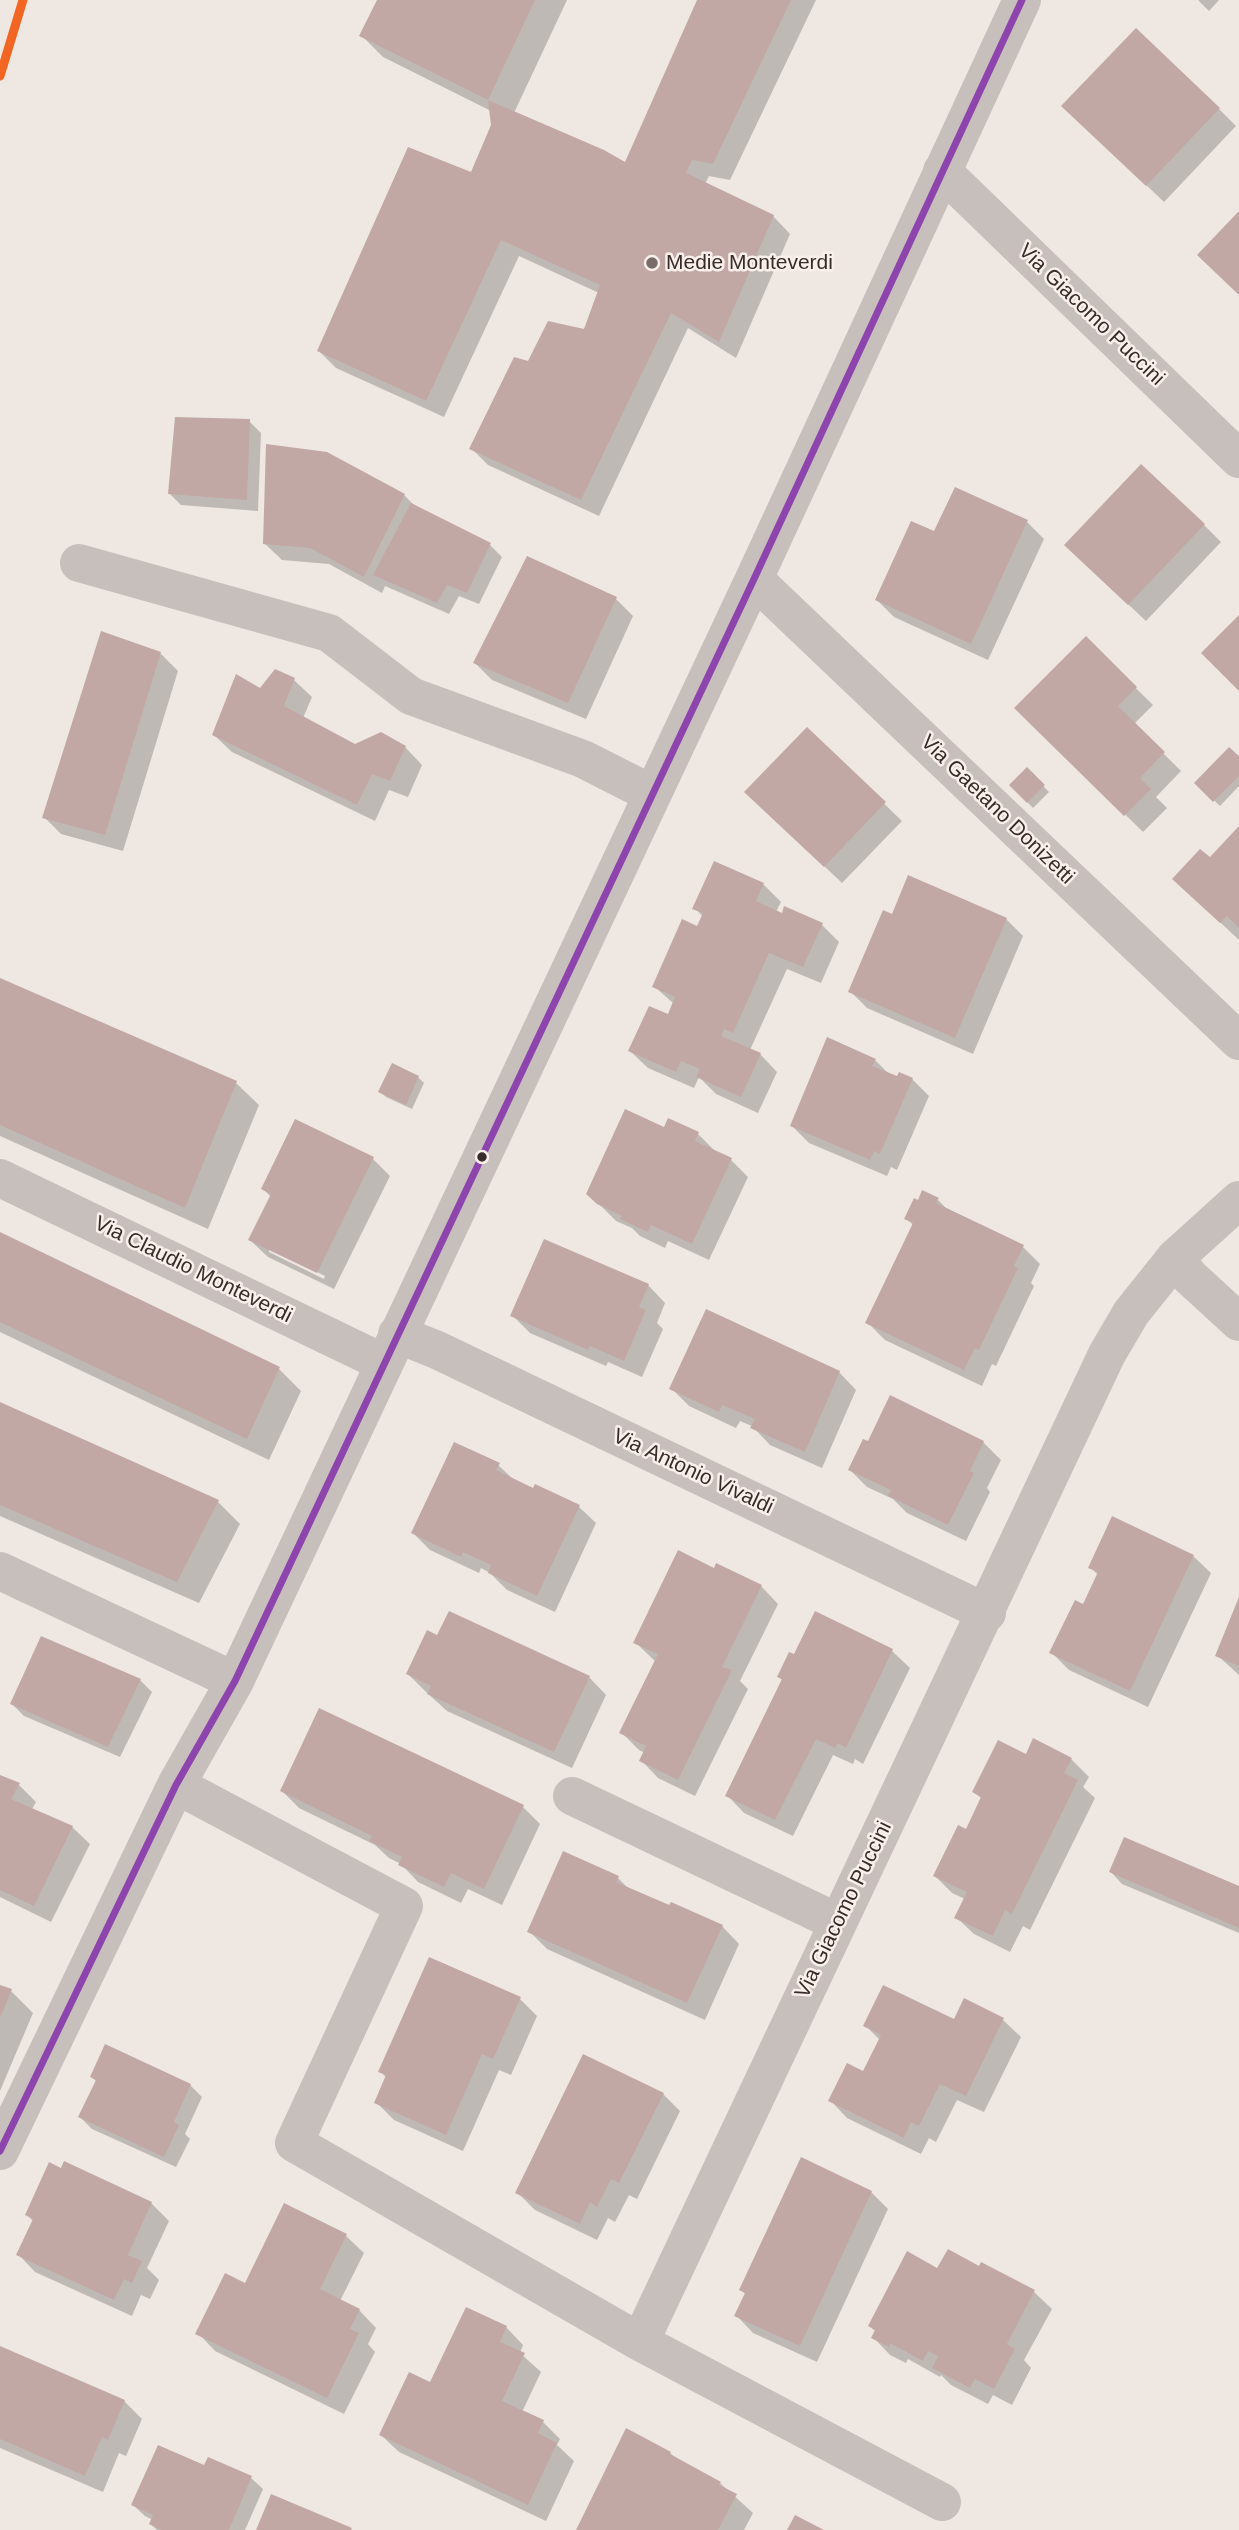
<!DOCTYPE html>
<style>
body{margin:0}
canvas{display:block;background:#eee7e2}
</style>
<canvas width="1239" height="2530"></canvas>
<script>
const c = document.querySelector('canvas').getContext('2d');
c.lineJoin = 'round';
function fillPath(path, color) {
  c.fillStyle = color;
  c.fill(path, 'evenodd');
}
function stroke(path, color, width, dash) {
  c.strokeStyle = color;
  c.lineWidth = width;
  c.lineCap = dash ? 'butt' : 'round';
  c.setLineDash(dash || []);
  c.stroke(path);
}
function write(font, color, halo, rows, align = 'center') {
  c.font = font + ' Arial,sans-serif';
  c.lineWidth = 5;
  c.setLineDash([]);
  c.textBaseline = 'middle';
  c.strokeStyle = halo;
  c.fillStyle = color;
  for (const [text, x, y, turn = 0] of rows) {
    c.save();
    c.translate(x, y);
    c.rotate((+turn || 0) * Math.PI / 180);
    c.textAlign = isNaN(turn) ? turn : align;
    if (halo) c.strokeText(text, 0, 0);
    c.fillText(text, 0, 0);
    c.restore();
  }
}
const shadow = new Path2D(`
 M379,0H567L514,113L626,164L699,0H816L730,180L709,176L705,184L773,216L790,234L736,358L688,328L599,516L488,465L471,448L528,363L585,331L599,293L519,256L444,417L336,368L319,351L471,174L493,125L491,111L383,57L361,35Z
 M1198,0H1219L1209,11Z
 M1219,109L1236,126L1164,202L1081,123Z
 M249,421L261,433L258,511L181,505L169,493Z
 M404,495L417,508L490,545L502,557L479,604L459,596L449,614L385,586L382,593L329,564L282,560L264,543Z
 M1027,522L1044,539L988,660L894,617L877,600Z
 M1204,525L1221,542L1146,621L1084,563Z
 M616,599L633,616L586,719L492,680L475,663Z
 M102,634L161,654L178,671L123,851L61,834L44,817Z
 M1086,639L1153,705L1134,724L1181,771L1156,797L1167,808L1143,832L1017,708Z
 M275,671L294,680L312,697L303,718L355,746L405,747L422,765L408,797L389,790L375,821L232,752L214,735L261,691Z
 M807,729L902,821L842,883L764,809Z
 M1239,759V786L1220,806L1196,783Z
 M1027,770L1049,792L1033,808L1011,785Z
 M1239,828V939H1238L1192,896L1210,860Z
 M715,863L763,884L781,902L776,912L822,925L839,942L821,983L787,969L750,1050L760,1054L777,1072L758,1113L716,1094L699,1077L694,1088L648,1068L630,1051L669,1016L674,1004L654,986L698,928L703,917L695,908Z
 M893,916L1006,919L1023,936L973,1054L867,1008L850,991Z
 M0,980L236,1083L259,1105L208,1229L0,1136Z
 M875,1060L890,1075L912,1079L929,1096L897,1170L891,1167L887,1176L809,1143L792,1126Z
 M418,1077L424,1083L412,1109L386,1097L380,1092Z
 M665,1129L698,1134L715,1151L731,1160L748,1177L709,1260L668,1241L665,1248L640,1236L632,1228L616,1221L588,1193Z
 M373,1159L390,1176L334,1289L268,1257L250,1240L271,1197L263,1189ZM269,1248L325,1276L324,1279L269,1252Z
 M938,1200L949,1211L1023,1247L1040,1264L1031,1283L1034,1286L996,1366L992,1364L982,1386L885,1340L867,1322L914,1226L906,1218Z
 M0,1234L279,1369L301,1391L269,1460L0,1332Z
 M648,1285L665,1303L657,1323L663,1329L642,1377L608,1362L606,1366L530,1333L512,1315Z
 M839,1372L856,1390L822,1468L770,1445L752,1426L740,1421L736,1428L689,1406L672,1389Z
 M0,1404L218,1502L240,1524L199,1603L0,1516Z
 M983,1442L1001,1460L987,1488L990,1492L966,1541L907,1513L893,1499L867,1487L850,1470L869,1443Z
 M498,1465L515,1481L578,1506L596,1523L555,1612L507,1590L490,1573L481,1568L479,1573L430,1550L413,1533Z
 M1193,1556L1211,1573L1148,1707L1069,1670L1052,1653L1084,1606L1098,1575L1090,1567Z
 M715,1570L761,1586L778,1604L740,1681L748,1689L695,1796L658,1778L641,1760L645,1753L639,1750L621,1732L656,1662L635,1642Z
 M1239,1601V1675L1217,1655Z
 M816,1614L892,1651L910,1668L863,1764L855,1759L853,1764L833,1755L793,1836L744,1813L727,1795L783,1681L779,1677L795,1656Z
 M438,1637L589,1677L606,1695L572,1768L447,1711L425,1691L408,1674Z
 M140,1680L152,1692L120,1757L24,1716L12,1704Z
 M1034,1741L1071,1759L1089,1777L1083,1787L1095,1798L1030,1930L1023,1926L1010,1952L974,1934L956,1917L965,1899L952,1893L935,1876L967,1831L982,1799L974,1792L1027,1757Z
 M0,1777L19,1785L36,1802L32,1809L72,1827L90,1844L51,1922L0,1897Z
 M282,1791L523,1807L540,1824L502,1905L468,1889L461,1903L418,1882L401,1864L389,1858L375,1845L299,1808Z
 M1111,1872L1239,1888V1933L1122,1884Z
 M618,1878L629,1889L722,1926L739,1944L705,2020L547,1949L529,1931Z
 M0,1987L11,1991L33,2013L0,2091Z
 M520,1999L537,2016L511,2075L499,2070L463,2151L394,2120L376,2102L387,2078L380,2071Z
 M964,2001L1003,2020L1021,2037L984,2112L957,2100L936,2142L929,2138L921,2154L847,2118L830,2100L864,2073L880,2040L865,2025L954,2022Z
 M106,2047L190,2085L202,2097L185,2134L190,2139L176,2167L92,2129L80,2117L97,2082L92,2077Z
 M663,2094L680,2111L637,2199L629,2195L615,2222L608,2218L597,2240L535,2210L517,2192Z
 M871,2192L888,2209L817,2362L753,2333L736,2315L746,2295L741,2289Z
 M151,2203L169,2221L147,2268L159,2280L150,2299L141,2295L132,2316L35,2272L18,2254L34,2222L27,2215Z
 M285,2205L346,2236L364,2253L340,2301L359,2310L376,2328L368,2344L375,2352L344,2414L215,2351L198,2333L246,2285Z
 M982,2264L1034,2292L1052,2309L1024,2360L1031,2368L1012,2405L993,2395L988,2404L951,2385L941,2375L940,2377L908,2359L906,2363L890,2355L873,2337L876,2332L870,2326L938,2270L980,2268Z
 M506,2327L523,2345L520,2353L541,2372L522,2412L543,2422L560,2439L557,2445L574,2461L546,2521L399,2452L381,2435L431,2384Z
 M0,2348L124,2401L142,2419L126,2456L119,2453L103,2492L0,2448Z
 M670,2453L678,2461L720,2483L753,2513L744,2530H578Z
 M209,2459L251,2478L263,2489L245,2530H157L151,2524L153,2520L145,2516L133,2505L205,2467Z`);
const building = new Path2D(`
 M377,0H535L488,100L359,36Z
 M697,0H791L713,164L692,160L686,173L774,215L719,342L671,313L581,500L469,449L514,357L528,361L548,321L584,329L600,285L501,240L426,401L317,351L408,147L471,172L491,125L488,100L604,150L625,162Z
 M1136,28L1220,108L1146,186L1061,106Z
 M1239,211V295L1197,255Z
 M175,417L250,419L247,500L168,494Z
 M266,444L327,452L405,494L364,577L310,548L263,544Z
 M1141,464L1205,524L1128,605L1064,545Z
 M955,487L1028,520L971,644L875,600L911,521L934,531Z
 M411,503L491,543L467,593L447,585L437,603L373,575Z
 M527,556L617,597L568,703L473,663Z
 M1239,615V691L1201,653Z
 M101,631L161,652L105,835L42,818Z
 M1086,636L1137,687L1118,706L1165,752L1140,778L1151,789L1124,816L1014,708Z
 M275,669L295,678L284,706L355,744L381,732L406,746L390,781L372,774L357,805L212,735L236,674L260,688Z
 M807,727L886,802L824,867L744,792Z
 M1229,747L1239,756V776L1213,802L1194,783Z
 M1027,767L1045,785L1027,803L1009,785Z
 M1239,826V928L1227,916L1220,923L1172,879L1200,849L1210,857Z
 M714,861L764,883L756,901L782,913L784,906L823,923L803,967L769,953L733,1033L724,1029L721,1036L761,1053L741,1097L696,1077L700,1069L681,1061L676,1072L628,1051L649,1006L668,1014L675,997L652,987L682,919L697,926L703,913L692,909Z
 M908,875L1007,918L955,1038L848,992L883,910L892,914Z
 M0,978L237,1081L185,1208L0,1125Z
 M827,1037L876,1059L872,1066L897,1076L899,1072L913,1078L880,1154L874,1151L870,1160L790,1126Z
 M392,1063L419,1076L406,1105L378,1092Z
 M625,1109L664,1127L668,1118L699,1132L695,1141L732,1158L692,1244L651,1225L648,1232L620,1219L622,1216L597,1204L586,1194Z
 M295,1119L374,1157L317,1273L248,1240L271,1194L261,1189Z
 M922,1190L939,1198L936,1203L1024,1245L1014,1266L1018,1268L979,1350L975,1348L964,1370L865,1323L913,1223L904,1219L914,1198L918,1200Z
 M0,1232L280,1367L247,1439L0,1322Z
 M544,1239L649,1284L639,1307L646,1310L624,1361L590,1346L588,1350L510,1316Z
 M706,1309L840,1371L805,1452L750,1428L755,1419L722,1405L719,1412L669,1389Z
 M890,1395L984,1441L970,1471L974,1473L948,1525L888,1496L891,1490L848,1470L863,1439L868,1441Z
 M0,1402L219,1500L177,1582L0,1505Z
 M454,1442L500,1463L496,1470L533,1488L535,1484L580,1505L537,1596L488,1573L491,1565L463,1552L461,1557L411,1533Z
 M1112,1516L1194,1555L1130,1691L1049,1653L1075,1600L1083,1604L1098,1572L1088,1568Z
 M678,1550L714,1568L716,1563L762,1585L722,1667L732,1670L678,1780L639,1761L646,1746L619,1733L658,1654L633,1643Z
 M1239,1597V1666L1215,1656Z
 M449,1611L590,1676L554,1752L427,1694L431,1686L406,1674L427,1630L437,1635Z
 M815,1611L893,1649L846,1748L838,1743L835,1748L816,1739L775,1820L725,1796L782,1679L777,1677L789,1652L794,1654Z
 M41,1636L141,1679L108,1747L10,1704Z
 M319,1708L524,1805L484,1889L451,1873L444,1887L398,1865L402,1857L369,1841L372,1836L280,1791Z
 M1033,1738L1072,1758L1064,1773L1078,1780L1012,1914L1005,1910L993,1936L954,1918L967,1892L933,1876L958,1825L966,1829L981,1797L972,1792L998,1740L1026,1754Z
 M0,1775L20,1783L11,1799L73,1826L34,1906L0,1890Z
 M1124,1837L1239,1886V1928L1109,1872Z
 M563,1851L619,1876L616,1882L669,1905L671,1902L723,1925L687,2003L527,1932Z
 M429,1957L521,1997L493,2059L482,2054L446,2135L374,2103L386,2075L378,2072Z
 M0,1985L12,1989L0,2018Z
 M883,1985L954,2019L964,1998L1004,2018L966,2096L940,2084L919,2126L911,2122L904,2138L828,2101L847,2063L863,2071L881,2035L863,2026Z
 M105,2044L191,2084L174,2122L179,2125L164,2157L78,2117L96,2080L90,2077Z
 M583,2054L664,2093L619,2183L611,2179L597,2207L590,2202L580,2224L515,2193Z
 M801,2157L872,2191L800,2346L734,2316L745,2293L739,2290Z
 M64,2161L152,2202L128,2255L142,2261L132,2283L124,2279L114,2300L16,2255L33,2219L25,2215L49,2162L61,2168Z
 M284,2203L347,2234L320,2289L360,2309L350,2329L359,2333L327,2398L195,2334L225,2273L245,2283Z
 M948,2249L979,2266L981,2262L1035,2290L1007,2344L1015,2349L994,2389L975,2379L970,2388L932,2368L938,2356L928,2351L923,2361L890,2343L889,2347L871,2338L875,2330L868,2326L907,2251L937,2268Z
 M466,2307L507,2326L500,2342L525,2353L502,2401L544,2420L538,2433L557,2443L528,2505L379,2435L409,2372L430,2382Z
 M0,2346L125,2400L108,2440L102,2437L85,2476L0,2439Z
 M626,2428L671,2452L670,2454L721,2482L719,2485L737,2494L718,2530H576Z
 M158,2445L204,2465L208,2457L252,2476L229,2530H161L149,2524L153,2515L131,2505Z
 M271,2494L352,2528L351,2530H256Z
 M795,2515L824,2530H787Z`);
const minor = new Path2D(`
 M942,171L1239,459
 M79,563L329,633L411,696L583,759L652,794
 M754,579L1239,1041
 M0,1178L384,1363
 M1175,1258L1190,1277L1239,1322
 M397,1334L437,1350L987,1613
 M0,1571L235,1681
 M176,1785L404,1906L294,2143L640,2342
 M572,1796L837,1922
 M0,2151L176,1785L235,1681L754,579L1022,0
 M942,2502L640,2342L1107,1354L1131,1313L1175,1258L1239,1200`);
const bus1 = new Path2D(`
 M0,2151L176,1785L235,1681L754,579L1022,0`);
const rail1 = new Path2D(`
 M0,76L23,0`);
const markers = [
 [652,263,7,"#786d6a"],
 [482,1157,6,"#382c2a"]
];
const poiNames = [
 ["Medie Monteverdi",666,263]
];
const streetNames = [
 ["Via Giacomo Puccini",1091,315,44],
 ["Via Gaetano Donizetti",997,810,44],
 ["Via Claudio Monteverdi",193,1270,26],
 ["Via Antonio Vivaldi",693,1472,25],
 ["Via Giacomo Puccini",844,1910,-64]
];
fillPath(shadow, '#0003');
fillPath(building, '#c1a8a4');
stroke(minor, '#c7bfbc', 38);
stroke(bus1, '#8e44ad', 7);
stroke(rail1, '#f26522', 9);
for (const [x, y, r, color] of markers) {
  const dot = new Path2D();
  dot.arc(x, y, r, 0, 2 * Math.PI);
  c.fillStyle = color;
  c.fill(dot);
  stroke(dot, '#faf0eb', 2.5);
}
write('21px', '#382c2a', '#faf0eb', poiNames, 'left');
write('21px', '#382c2a', '#faf0eb', streetNames);
</script>
